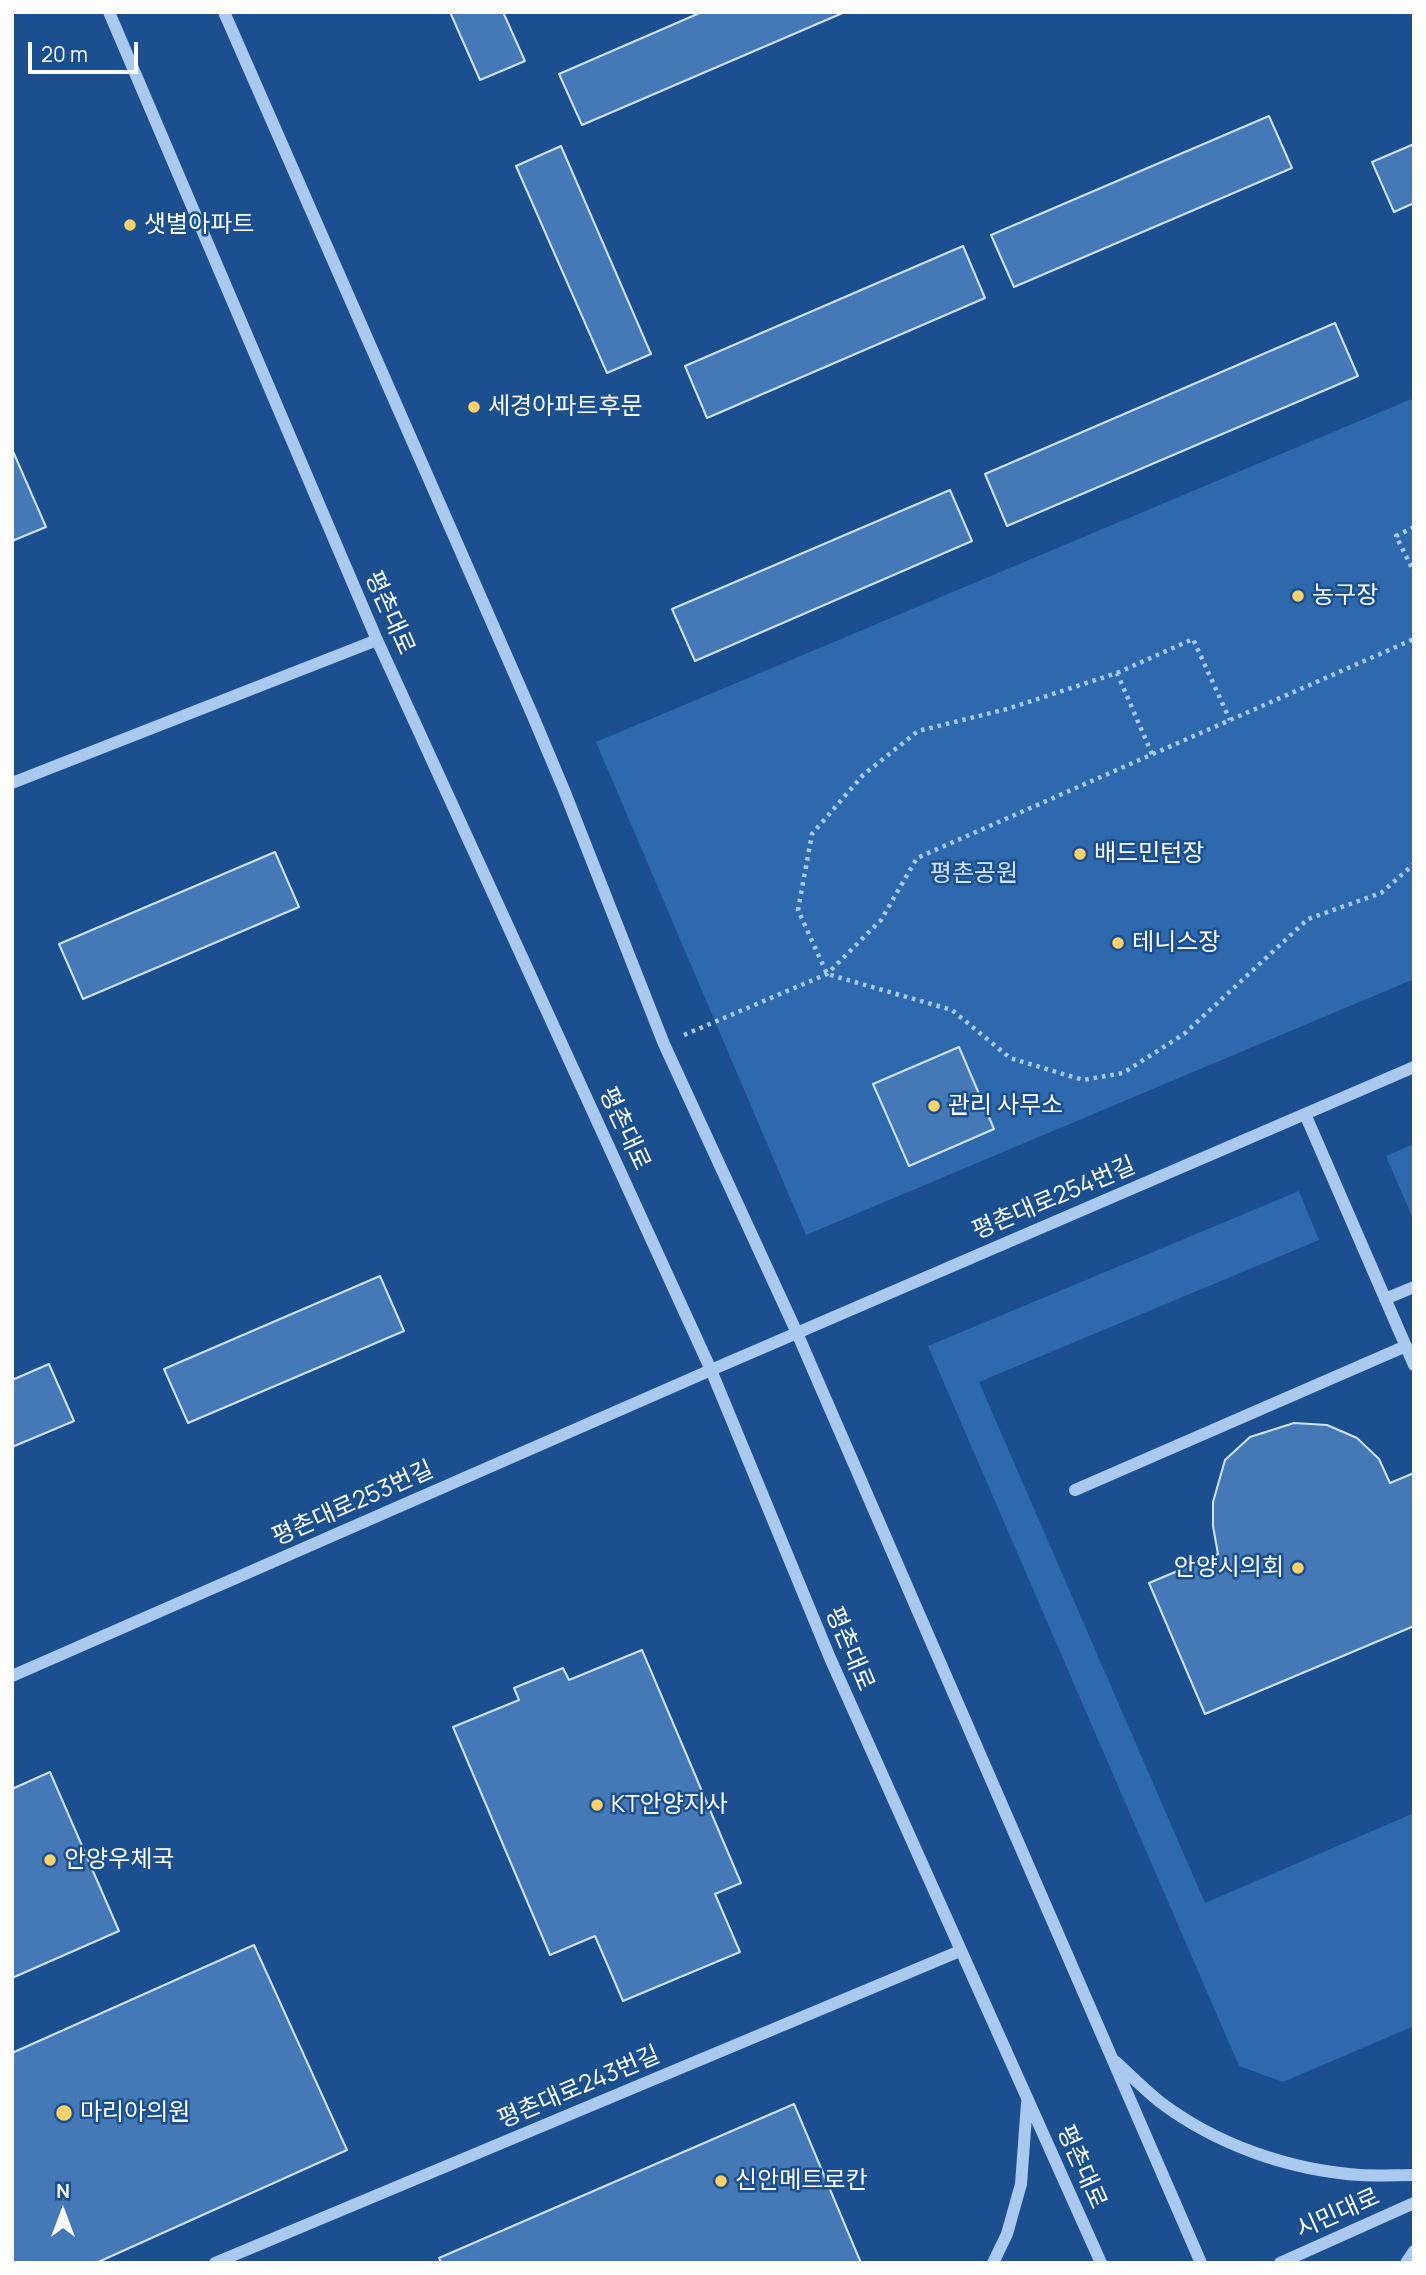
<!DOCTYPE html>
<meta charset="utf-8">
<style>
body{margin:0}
#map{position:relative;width:1426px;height:2275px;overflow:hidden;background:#1b4f8f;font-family:Manrope,sans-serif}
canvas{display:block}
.frame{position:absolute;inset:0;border:14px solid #fff;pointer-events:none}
.north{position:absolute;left:28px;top:2177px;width:70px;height:70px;-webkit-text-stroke:5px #1b4f8f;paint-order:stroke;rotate:0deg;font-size:19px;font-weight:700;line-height:28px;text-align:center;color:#fff}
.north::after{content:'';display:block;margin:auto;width:24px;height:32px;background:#fff;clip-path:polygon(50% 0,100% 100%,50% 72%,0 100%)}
.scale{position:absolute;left:28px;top:42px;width:110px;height:32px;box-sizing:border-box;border:4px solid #fff;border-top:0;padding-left:9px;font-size:21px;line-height:24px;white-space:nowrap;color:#fff;-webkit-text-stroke:5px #1b4f8f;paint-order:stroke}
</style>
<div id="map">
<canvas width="1426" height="2275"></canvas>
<div class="frame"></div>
<div class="north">N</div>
<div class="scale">20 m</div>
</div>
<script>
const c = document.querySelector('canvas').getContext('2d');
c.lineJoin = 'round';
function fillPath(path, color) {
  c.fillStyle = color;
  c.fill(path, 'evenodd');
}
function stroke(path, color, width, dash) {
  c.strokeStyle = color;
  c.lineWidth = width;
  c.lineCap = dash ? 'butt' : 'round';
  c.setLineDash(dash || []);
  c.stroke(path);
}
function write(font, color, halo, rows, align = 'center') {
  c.font = font + ' Manrope,"Noto Sans KR",sans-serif';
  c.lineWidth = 5;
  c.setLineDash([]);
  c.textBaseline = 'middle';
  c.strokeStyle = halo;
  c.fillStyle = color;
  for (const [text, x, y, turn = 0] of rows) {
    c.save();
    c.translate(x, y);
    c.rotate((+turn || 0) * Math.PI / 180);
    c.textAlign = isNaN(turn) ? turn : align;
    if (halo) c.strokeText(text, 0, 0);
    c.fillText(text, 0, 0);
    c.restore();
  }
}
const green = new Path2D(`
 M1414,398V979L806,1235L596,742Z
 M1414,1144V1221L1386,1156Z
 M1299,1191L1319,1240L979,1382L1205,1903L1414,1813V2026L1283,2082L1239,2066L928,1346Z`);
const building = new Path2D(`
 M450,12H503L525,61L480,80Z
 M702,12H845L582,125L559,74Z
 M1269,116L1292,168L1014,287L991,235Z
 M1414,144V203L1394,212L1372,162Z
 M561,146L651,354L607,373L516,166Z
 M963,246L985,298L707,418L685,366Z
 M1335,323L1358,376L1007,526L985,474Z
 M12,449L46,527L12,541Z
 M950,490L972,541L695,661L672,609Z
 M275,852L299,907L83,999L59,944Z
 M959,1047L994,1129L909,1166L873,1084Z
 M380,1276L404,1331L188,1423L164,1369Z
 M49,1364L74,1421L12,1447V1380Z
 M1294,1423L1327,1425L1357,1438L1379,1459L1390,1483L1414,1473V1626L1205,1714L1149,1583L1218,1554L1213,1526V1502L1225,1460L1250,1437Z
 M642,1650L741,1883L715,1894L740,1952L623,2001L595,1936L550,1955L453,1727L519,1700L514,1688L563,1668L569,1680Z
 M50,1772L119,1931L12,1978V1789Z
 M254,1945L347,2150L96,2263H12V2053Z
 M794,2104L861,2263H441L439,2258Z`);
const path = new Path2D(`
 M1414,527L1396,536L1414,572
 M1117,673L1193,639L1230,720
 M1152,754L1117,673L1007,709L918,731L863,775L812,834L798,910L827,974L952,1010L1010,1058L1083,1080L1123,1073L1184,1034L1308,919L1381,893L1414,864
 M684,1035L827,974L881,920L917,858L1414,639`);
const minor = new Path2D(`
 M109,12L377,640L711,1370L830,1658L1101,2263
 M224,12L532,714L564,790L664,1044L797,1333L1201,2263
 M12,783L377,640
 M1305,1114L1414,1365
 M1385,1299L1414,1287
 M1075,1490L1406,1346
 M12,1676L711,1370L1414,1067
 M1116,2062C1131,2076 1145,2090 1160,2102C1217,2145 1289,2170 1360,2175C1378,2176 1396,2175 1414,2175
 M215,2263L960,1951
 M993,2263L1007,2234L1021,2184L1027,2103
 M1280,2263L1414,2203
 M1406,2263L1414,2251`);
const markers = [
 [130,225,7,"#ffd166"],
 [474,407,7,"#ffd166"],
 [1298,596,7,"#ffd166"],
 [1080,854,7,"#ffd166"],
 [1118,943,7,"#ffd166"],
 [934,1106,7,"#ffd166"],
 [1298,1568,7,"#ffd166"],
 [597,1805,7,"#ffd166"],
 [50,1860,7,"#ffd166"],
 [64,2113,9,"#ffd166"],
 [721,2181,7,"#ffd166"]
];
const poiNames = [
 ["샛별아파트",144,225],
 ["세경아파트후문",488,407],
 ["농구장",1312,596],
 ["배드민턴장",1094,854],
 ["테니스장",1132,943],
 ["관리 사무소",948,1106],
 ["안양시의회",1284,1568,"right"],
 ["KT안양지사",611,1805],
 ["안양우체국",64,1860],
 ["마리아의원",80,2113],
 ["신안메트로칸",735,2181]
];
const streetNames = [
 ["평촌대로",389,613,66],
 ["평촌대로",624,1129,65],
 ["평촌대로254번길",1054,1199,-23],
 ["평촌대로253번길",353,1504,-24],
 ["평촌대로",849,1649,67],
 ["평촌대로243번길",579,2088,-23],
 ["평촌대로",1081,2167,66],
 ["시민대로",1338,2214,-24]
];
const parkNames = [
 ["평촌공원",974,874]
];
fillPath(green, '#2e69ad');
fillPath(building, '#4478b7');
stroke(building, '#cfe3fa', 2);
stroke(path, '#a9c9ee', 4.5, [3.5, 5]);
stroke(minor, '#a9c9ee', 12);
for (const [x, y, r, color] of markers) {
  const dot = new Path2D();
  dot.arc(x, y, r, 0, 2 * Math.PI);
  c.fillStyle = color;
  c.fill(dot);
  stroke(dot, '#1b4f8f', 2.5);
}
write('24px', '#fff', '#1b4f8f', poiNames, 'left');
write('24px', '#fff', '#1b4f8f', streetNames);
write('24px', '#cfe3fa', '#1b4f8f', parkNames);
</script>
